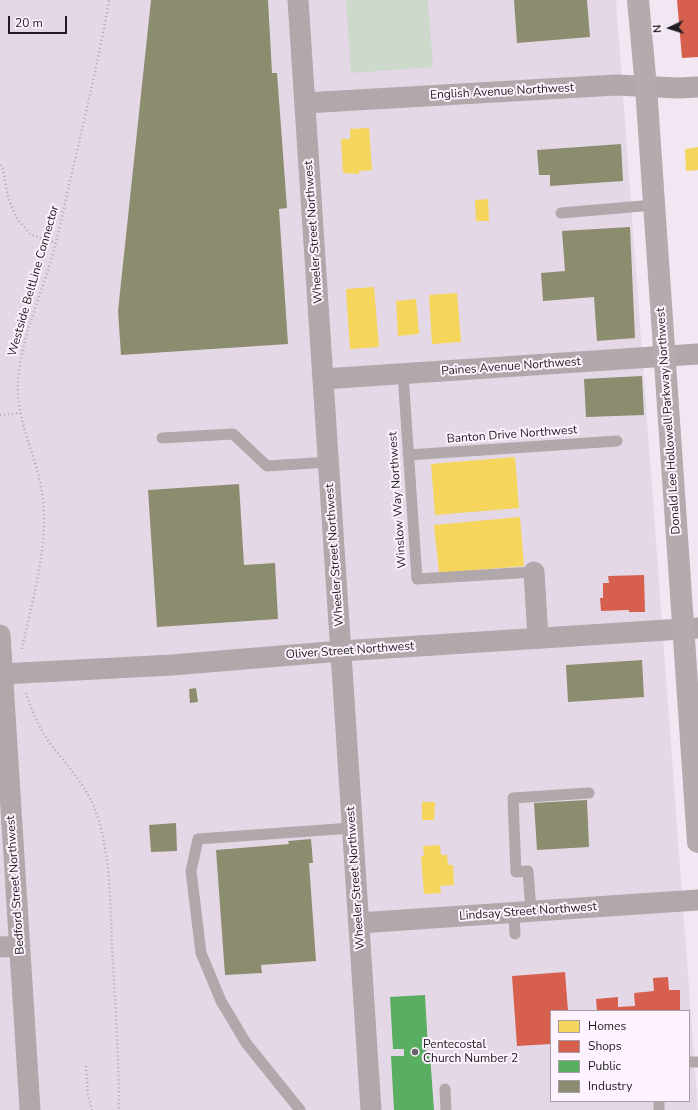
<!DOCTYPE html>
<style>
body{margin:0}
#map{position:relative;width:698px;height:1110px;overflow:hidden;background:#f0e7f2;font-family:"Nunito Sans",sans-serif}
canvas{display:block}
.legend{position:absolute;left:550px;top:1010px;width:140px;height:92px;box-sizing:border-box;background:#fdf3fe;border:1px solid #a59ca6;margin:0;padding:5px 7px;list-style:none;font-size:12px;color:#201a21}
.legend li{display:flex;align-items:center;gap:8px;height:20px}
.legend b{width:20px;border:1px solid #a59ca6}
.north{position:absolute;left:650px;top:8px;width:40px;height:40px;-webkit-text-stroke:3px #fdf3fe;paint-order:stroke;rotate:266deg;font-size:11px;font-weight:700;line-height:16px;text-align:center;color:#201a21}
.north::after{content:'';display:block;margin:auto;width:14px;height:18px;background:#201a21;clip-path:polygon(50% 0,100% 100%,50% 72%,0 100%)}
.scale{position:absolute;left:8px;top:16px;width:59px;height:18px;box-sizing:border-box;border:2px solid #201a21;border-top:0;padding-left:5px;font-size:12px;line-height:14px;white-space:nowrap;color:#201a21;-webkit-text-stroke:3px #fdf3fe;paint-order:stroke}
</style>
<div id="map">
<canvas width="698" height="1110"></canvas>
<ul class="legend">
<li><b style="height:11px;background:#f6d55c"></b>Homes</li>
<li><b style="height:11px;background:#d6604d"></b>Shops</li>
<li><b style="height:11px;background:#5aae61"></b>Public</li>
<li><b style="height:11px;background:#8c8c6e"></b>Industry</li>
</ul>
<div class="north">N</div>
<div class="scale">20 m</div>
</div>
<script>
const c = document.querySelector('canvas').getContext('2d');
c.lineJoin = 'round';
function fillPath(path, color) {
  c.fillStyle = color;
  c.fill(path, 'evenodd');
}
function stroke(path, color, width, dash) {
  c.strokeStyle = color;
  c.lineWidth = width;
  c.lineCap = dash ? 'butt' : 'round';
  c.setLineDash(dash || []);
  c.stroke(path);
}
function write(font, color, halo, rows, align = 'center') {
  c.font = font + ' "Nunito Sans",sans-serif';
  c.lineWidth = 4;
  c.setLineDash([]);
  c.textBaseline = 'middle';
  c.strokeStyle = halo;
  c.fillStyle = color;
  for (const [text, x, y, turn = 0] of rows) {
    c.save();
    c.translate(x, y);
    c.rotate((+turn || 0) * Math.PI / 180);
    c.textAlign = isNaN(turn) ? turn : align;
    if (halo) c.strokeText(text, 0, 0);
    c.fillText(text, 0, 0);
    c.restore();
  }
}
const industrial = new Path2D(`
 M0,0H616L698,1110H0ZM551,1011H689V1101H551Z`);
const green = new Path2D(`
 M346,0H428L433,67L351,73Z`);
const homes = new Path2D(`
 M369,128L372,170L359,171V174L343,173L341,139H350V129Z
 M698,147V170L686,171L685,149Z
 M488,199L489,221H476L475,200Z
 M374,287L379,347L350,349L346,289Z
 M457,293L461,342L432,344L429,295Z
 M416,299L419,334L398,336L396,301Z
 M515,457L519,508L435,515L431,464Z
 M520,517L524,566L439,573L434,525Z
 M422,802H435L434,820H422Z
 M440,845L441,855H447L448,865H453L454,885L440,886L441,893L424,894L421,856H424L423,846Z`);
const shops = new Path2D(`
 M677,0H698V57L682,58Z
 M644,575L645,612H629V610L601,611L600,598H603V583H609L608,576Z
 M565,972L568,1011H551V1044L517,1046L512,976Z
 M668,977L669,990H680V1011H597L596,999L618,997V1007L635,1006L634,993L654,991L653,978Z`);
const public = new Path2D(`
 M425,995L428,1048H426L427,1055H430L434,1110H394L391,1056H404V1049H393L390,997Z`);
const industry = new Path2D(`
 M151,0H268L272,73H277L287,208L279,209L288,344L121,355L118,311Z
 M514,0H587L590,37L517,43Z
 M621,144L623,181L550,186V175H539L537,150Z
 M630,227L635,338L597,341L594,297L543,301L541,273L565,271L562,231Z
 M642,376L644,415L586,417L584,379Z
 M239,484L244,565L275,563L278,619L157,627L148,490Z
 M642,660L644,697L568,702L566,665Z
 M196,688L198,702L190,703L189,689Z
 M587,800L589,847L537,850L534,803Z
 M176,823L177,851L151,852L149,825Z
 M311,839L313,863H309L316,961L261,965L262,973L225,975L216,850L289,844L288,841Z`);
const path = new Path2D(`
 M0,165L3,169L8,197L16,217L30,234L56,243
 M0,415L20,413
 M22,649C32,600 48,551 43,500C39,459 15,422 18,380C22,332 45,288 56,242C63,215 68,187 75,160C87,107 100,54 109,0
 M26,693C31,709 39,728 49,742C66,765 86,784 96,812C111,855 110,902 112,947C115,1001 119,1056 119,1110
 M86,1066L88,1096L92,1110`);
const lane = new Path2D(`
 M561,213L654,205
 M403,374L417,579L534,572
 M162,438L233,434L267,466L329,462
 M408,455L617,441
 M531,911L528,871L516,872L513,798L589,793
 M514,913L515,934
 M689,1062H698
 M445,1089L446,1110
 M300,1110L246,1043L221,1001L201,953L191,871L198,839L352,828
 M659,1110V1101`);
const street = new Path2D(`
 M298,0L371,1110
 M305,103L616,85L678,88L698,87
 M323,379L698,354
 M534,572L538,638
 M0,635L30,1110
 M2,674L172,665L341,651L698,628
 M359,923L698,900
 M0,947L20,946`);
const primary = new Path2D(`
 M638,0L646,87L698,842`);
const markers = [
 [415,1052,4,"#69626a"]
];
const streetNames = [
 ["English Avenue Northwest",502,92,-3],
 ["Wheeler Street Northwest",314,232,-94],
 ["Westside BeltLine Connector",34,281,-74],
 ["Paines Avenue Northwest",511,367,-4],
 ["Donald Lee Hollowell Parkway Northwest",669,421,-94],
 ["Banton Drive Northwest",512,435,-4],
 ["Winslow Way Northwest",398,500,-94],
 ["Wheeler Street Northwest",335,555,-94],
 ["Oliver Street Northwest",350,651,-4],
 ["Wheeler Street Northwest",356,878,-94],
 ["Bedford Street Northwest",16,885,-94],
 ["Lindsay Street Northwest",528,912,-4]
];
const poiNames = [
 ["Pentecostal",423,1045],
 ["Church Number 2",423,1059]
];
fillPath(industrial, '#e4d8e7');
fillPath(green, '#cdd9cb');
fillPath(homes, '#f6d55c');
fillPath(shops, '#d6604d');
fillPath(public, '#5aae61');
fillPath(industry, '#8c8c6e');
stroke(path, '#afa8ac', 2.5, [1, 3]);
stroke(lane, '#b0a8aa', 11);
stroke(street, '#b0a8aa', 21);
stroke(primary, '#b4abae', 22);
for (const [x, y, r, color] of markers) {
  const dot = new Path2D();
  dot.arc(x, y, r, 0, 2 * Math.PI);
  c.fillStyle = color;
  c.fill(dot);
  stroke(dot, '#fdf3fe', 1.5);
}
write('12px', '#201a21', '#fdf3fe', streetNames);
write('12px', '#201a21', '#fdf3fe', poiNames, 'left');
</script>
